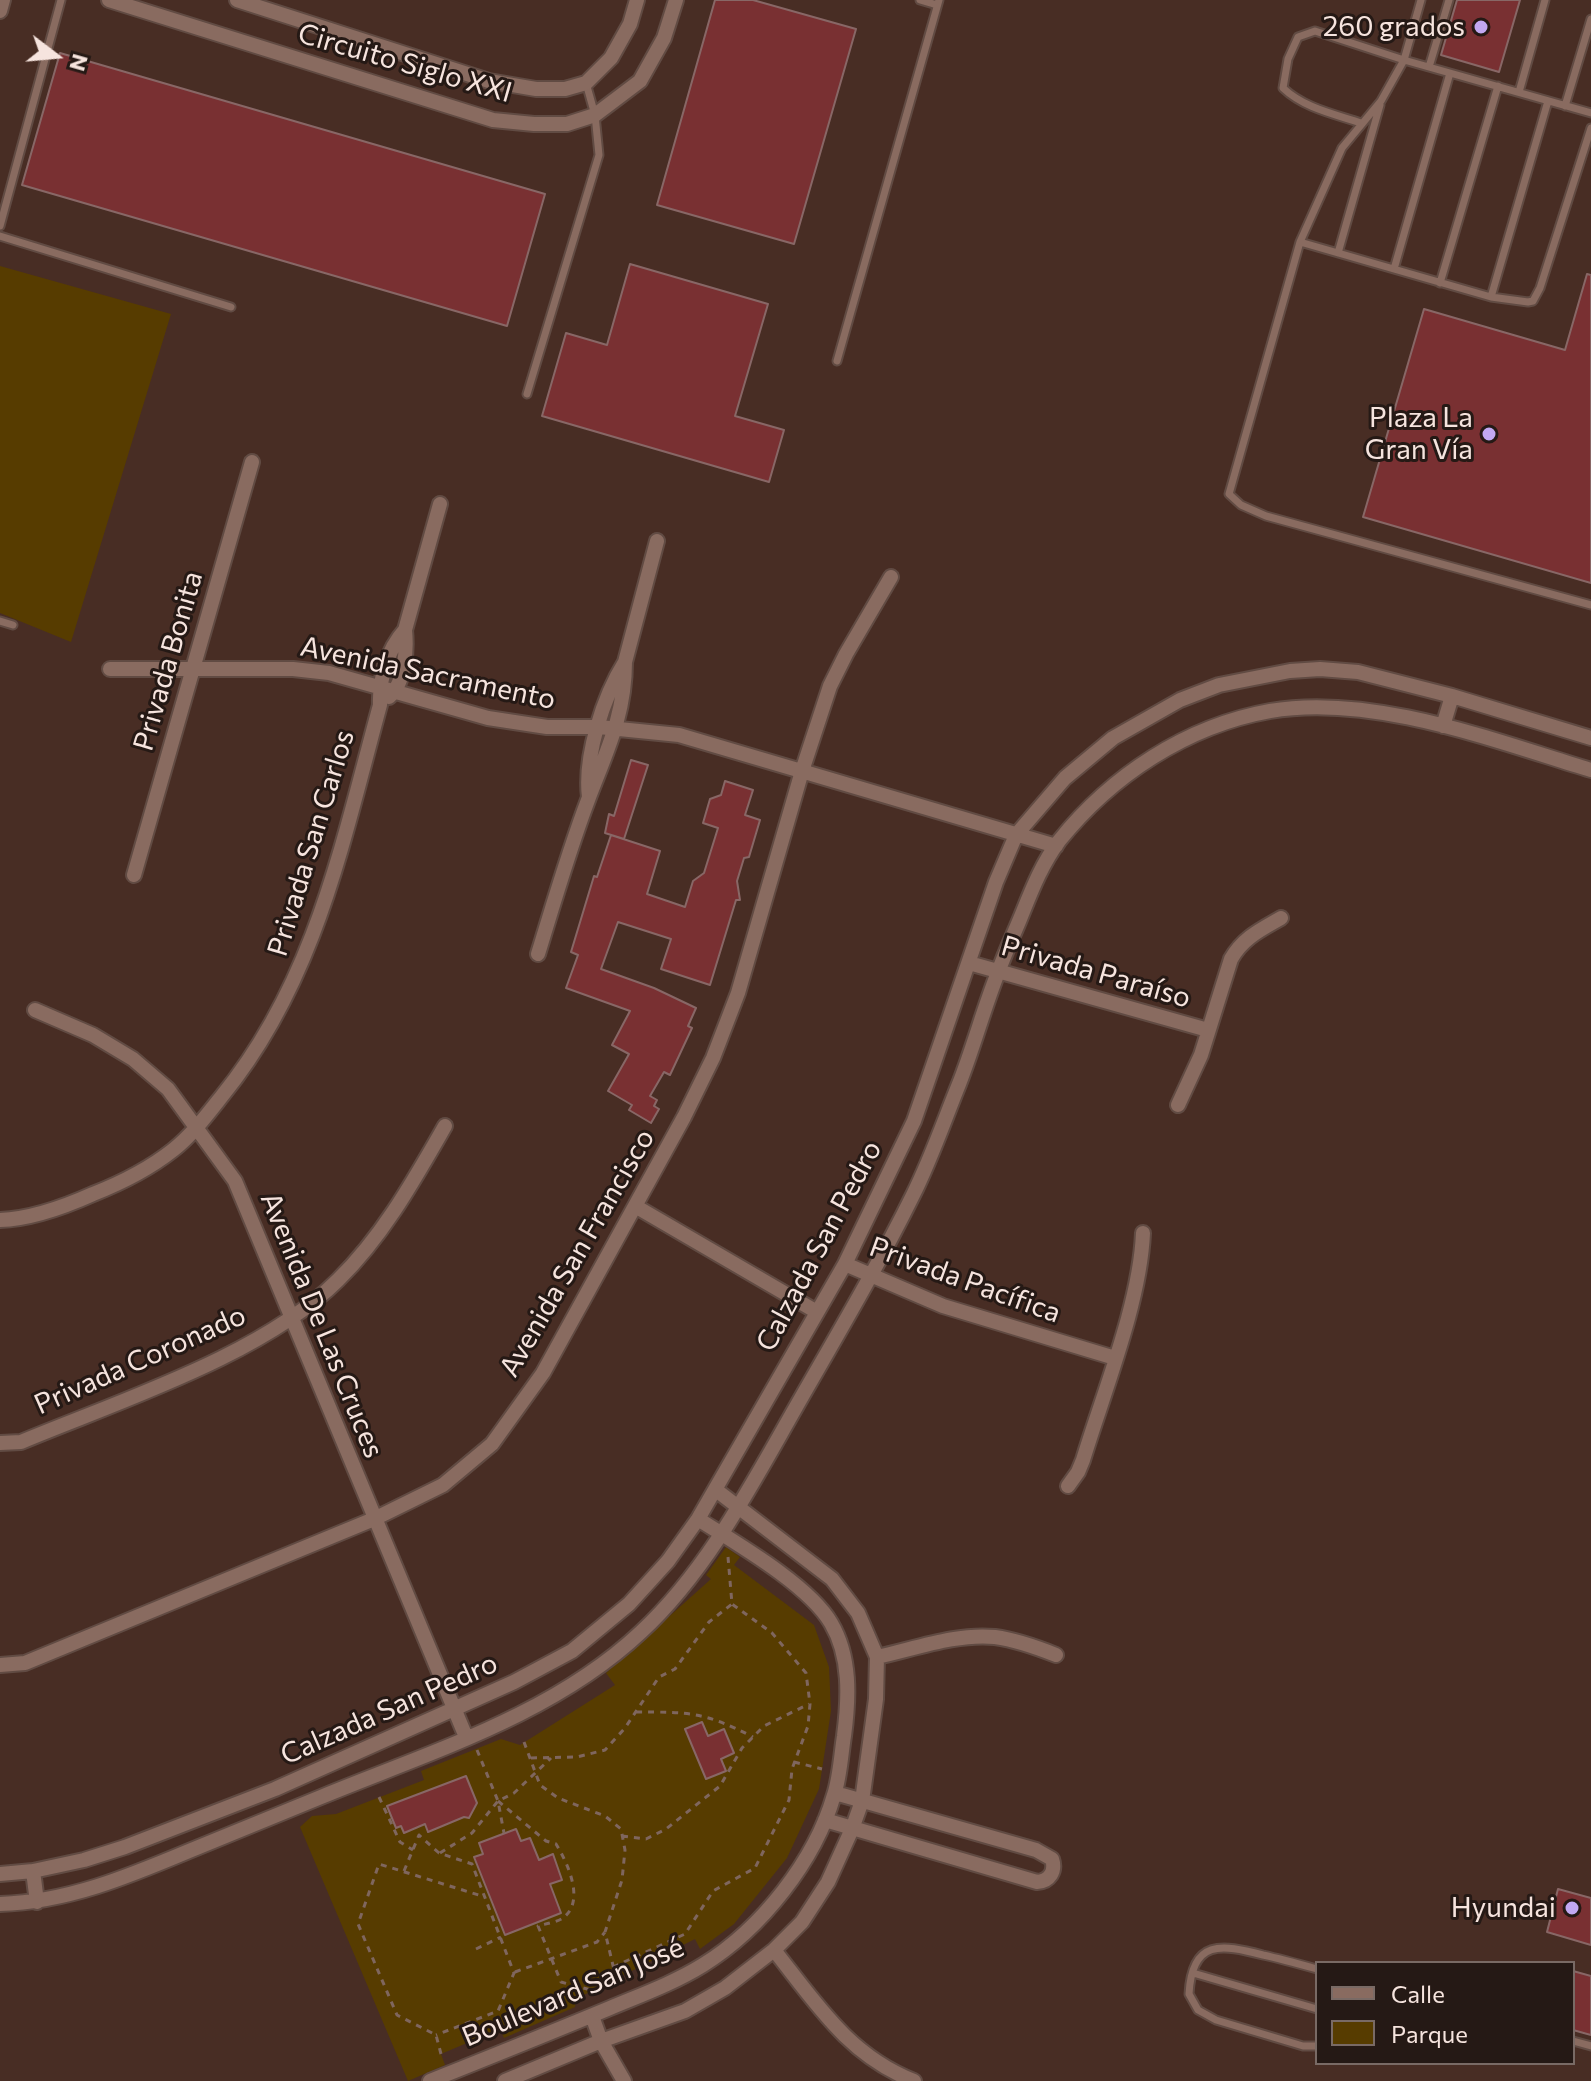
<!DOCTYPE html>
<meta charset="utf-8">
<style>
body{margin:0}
#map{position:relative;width:1591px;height:2081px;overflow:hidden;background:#482d24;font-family:Commissioner,sans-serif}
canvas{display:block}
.legend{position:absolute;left:1315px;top:1961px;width:260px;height:104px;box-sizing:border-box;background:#251915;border:2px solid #796a65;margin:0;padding:10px 14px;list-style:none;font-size:24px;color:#f6e4de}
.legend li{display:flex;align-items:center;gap:16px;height:40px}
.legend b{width:40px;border:2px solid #796a65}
.north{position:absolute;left:16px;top:16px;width:80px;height:80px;-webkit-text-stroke:6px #251915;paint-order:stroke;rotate:106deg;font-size:22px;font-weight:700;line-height:32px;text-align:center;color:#f6e4de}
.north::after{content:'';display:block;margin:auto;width:28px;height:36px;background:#f6e4de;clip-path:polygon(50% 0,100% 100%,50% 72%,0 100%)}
</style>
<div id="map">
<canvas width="1591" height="2081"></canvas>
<ul class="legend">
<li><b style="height:10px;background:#896b60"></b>Calle</li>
<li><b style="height:22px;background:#573c00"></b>Parque</li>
</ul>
<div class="north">N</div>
</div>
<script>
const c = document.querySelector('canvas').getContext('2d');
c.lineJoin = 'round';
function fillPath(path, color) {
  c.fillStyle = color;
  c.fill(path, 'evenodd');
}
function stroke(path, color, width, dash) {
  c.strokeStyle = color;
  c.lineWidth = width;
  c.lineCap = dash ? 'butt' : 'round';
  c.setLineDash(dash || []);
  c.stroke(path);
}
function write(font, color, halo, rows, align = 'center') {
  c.font = font + ' Commissioner,sans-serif';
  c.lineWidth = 6;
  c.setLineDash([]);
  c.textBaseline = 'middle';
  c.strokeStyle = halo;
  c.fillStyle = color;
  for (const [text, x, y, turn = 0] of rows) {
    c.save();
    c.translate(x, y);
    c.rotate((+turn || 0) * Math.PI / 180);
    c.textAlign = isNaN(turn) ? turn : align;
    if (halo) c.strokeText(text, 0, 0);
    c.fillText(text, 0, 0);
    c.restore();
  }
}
const green = new Path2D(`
 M0,266L171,314L71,642L0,613Z
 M726,1547L740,1557L734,1565L814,1625L829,1667L831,1711L819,1789L787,1858L734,1924L700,1949L695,1939L576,1999L575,2007L504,2038L500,2029L441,2054L445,2065L408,2081L300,1827L312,1816L336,1814L424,1780L421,1771L501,1739L520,1745L615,1685L606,1673L711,1579L706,1575Z`);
const building = new Path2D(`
 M715,0H753L856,29L794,244L657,205Z
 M1457,0H1520L1499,72L1441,55Z
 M60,53L545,194L507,326L22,185Z
 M630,264L768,304L735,416L784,430L769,482L542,416L566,333L607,345Z
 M1587,274L1591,275V583L1363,517L1424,309L1565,350Z
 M631,760L648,765L624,839L605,833L609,814L614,816Z
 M725,781L753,790L745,815L760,820L749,857L744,858L737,881L740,900H736L710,985L661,969L671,939L618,922L601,969L654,988L696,1008L688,1026L692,1028L670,1075L664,1072L650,1096L657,1100L654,1106L659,1109L651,1123L629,1110L632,1105L608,1091L629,1054L612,1045L630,1011L566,988L578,955L571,952L594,876L597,877L611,835L660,851L647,894L685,907L693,881L704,873L718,828L703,823L710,799L721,795Z
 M702,1722L708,1736L724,1729L734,1753L721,1759L726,1771L706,1779L685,1729Z
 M466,1776L477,1803L469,1818L464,1817L428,1832L425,1824L404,1833L401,1826L396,1828L387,1806Z
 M516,1829L521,1841L530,1838L539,1860L553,1854L562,1880L550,1884L561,1913L505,1935L474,1857L483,1854L479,1843Z
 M1558,1889L1591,1898V1945L1547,1932Z
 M1573,1971L1591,1976V2035L1573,2030Z`);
const path = new Path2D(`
 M728,1557L732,1604
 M636,1712C689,1712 705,1712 753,1737
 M524,1742L540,1785L558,1798L605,1816L621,1829L625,1850L622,1880L605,1932L616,1978
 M477,1750L498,1801L504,1833
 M531,1758L577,1757L605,1750L625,1728L659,1677L675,1669L709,1622L732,1604
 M794,1762L822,1769
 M379,1797L400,1842L413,1850
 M498,1801L546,1841L556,1844C567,1862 586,1901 563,1918C557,1922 545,1924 538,1926L561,1982L591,1990
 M622,1836L646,1839L666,1829L720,1786L742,1748L764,1726L809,1704
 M440,1853L472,1833L498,1801L514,1793L551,1758
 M404,1871L419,1835L439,1853L472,1864L514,1973L498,2011L436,2035
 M476,1949L501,1937
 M613,1967L685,1934L713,1891L755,1868L789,1800L792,1769L808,1726L810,1704L806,1673L772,1633L732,1604
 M515,1972L597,1942L605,1932
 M441,2054L436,2035L397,2015L358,1924L379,1864L485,1897`);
const lane = new Path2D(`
 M920,0L937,5
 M1421,0L1404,60L1381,101L1342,148L1300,242L1229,494L1241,505L1266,516L1591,605
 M1429,67L1449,0
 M1519,92L1545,0
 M1565,106L1591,19
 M1361,123C1334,114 1304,108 1283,88L1288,59L1298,37L1315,31L1404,60L1591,113
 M0,226L61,0
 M0,236L231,307
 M1300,242L1491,297L1528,302L1533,301L1540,288L1591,128
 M1338,253L1380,105
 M1394,269L1450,73
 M1440,283L1498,86
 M1491,297L1548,101
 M837,361L939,0
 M527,394L599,155L595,115L586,83
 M0,621L13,625
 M1317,1969C1299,1964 1281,1959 1263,1955C1221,1944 1192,1939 1189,1994L1198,2010L1216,2020L1303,2046H1317
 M1193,1973L1317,2009
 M1573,2041L1591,2046`);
const street = new Path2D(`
 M109,0L493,120L534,124H567L595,115L640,81L664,38L676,0
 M237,0L489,81L536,89H565L586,83L611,58L630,24L637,0
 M0,11L3,0
 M110,669H293L329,673L488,718L547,727H599L679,735L1056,846
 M389,697C405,683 407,650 405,630L440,504
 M1443,726L1452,696
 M589,797C584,757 603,697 625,662
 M134,875L252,462
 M538,954C554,902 569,850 588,800C606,752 625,716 625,662L657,541
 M969,963L1208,1030
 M35,1010L93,1035L133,1059L168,1089L235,1181L466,1737
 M1178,1105L1201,1055L1231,959C1243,938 1260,930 1281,918
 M635,1206L817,1312
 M0,1220C32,1219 64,1207 93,1194C121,1183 149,1169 173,1150C192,1135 207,1115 222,1096C315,982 342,844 380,705C379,679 387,650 405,630
 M845,1264L943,1306L1115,1358
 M0,1443L21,1442C119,1401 263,1355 338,1280C383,1236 414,1180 445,1126
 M1068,1486L1078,1472L1083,1460C1104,1391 1140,1303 1143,1233
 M877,1657C914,1649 957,1633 995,1637C1017,1640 1036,1647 1056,1655
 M0,1665L25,1663L374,1519L443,1485L492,1444L543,1373L684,1117L713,1058L738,993L802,771L830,686L846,654L891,577
 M825,1820L1037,1882C1050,1881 1056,1871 1052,1859L1036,1850L835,1793
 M33,1871L37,1902
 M0,1874L33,1871L84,1860L125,1847L275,1789L514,1682L572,1651L629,1604L668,1561L698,1519L845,1264L914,1121L996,882L1016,835L1065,778L1113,738L1180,700L1219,685L1290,671L1320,669L1358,672L1452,696L1591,738
 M0,1904C67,1902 127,1877 189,1851C233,1833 277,1815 321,1797C430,1752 553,1715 641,1632C707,1571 752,1484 796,1407C836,1337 877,1268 913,1195C931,1159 944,1121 959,1084C974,1046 984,1007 999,970C1005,953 1013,936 1020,919C1031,892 1041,865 1059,841C1111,776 1186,726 1270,711C1371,693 1495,741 1591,770
 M774,1950C816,2003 848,2055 914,2081
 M592,2016L601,2041L624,2081
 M430,2081C490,2057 550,2033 610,2008C641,1995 674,1983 703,1965C761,1929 815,1861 834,1795C840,1777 841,1755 844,1736C849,1698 851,1657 831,1623C809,1585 736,1543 698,1519
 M505,2081L601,2041L685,2011L725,1988L774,1950L802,1922L828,1882L852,1829L862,1801L876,1699L877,1657L858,1613L832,1579L716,1490`);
const markers = [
 [1481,27,8,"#c2a8f2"],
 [1489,434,8,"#c2a8f2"],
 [1572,1908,8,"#c2a8f2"]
];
const poiNames = [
 ["260 grados",1465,27],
 ["Plaza La",1473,418],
 ["Gran Vía",1473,450],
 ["Hyundai",1556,1908]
];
const streetNames = [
 ["Circuito Siglo XXI",405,63,16],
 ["Privada Bonita",168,661,-74],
 ["Avenida Sacramento",428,673,12],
 ["Privada San Carlos",311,843,-73],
 ["Privada Paraíso",1096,972,16],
 ["Calzada San Pedro",819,1246,-62],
 ["Avenida San Francisco",577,1253,-60],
 ["Privada Pacífica",965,1280,20],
 ["Avenida De Las Cruces",322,1325,68],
 ["Privada Coronado",140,1360,-24],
 ["Calzada San Pedro",389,1709,-24],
 ["Boulevard San José",573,1992,-23]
];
fillPath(green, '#573c00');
fillPath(building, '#793032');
stroke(building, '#886766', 2);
stroke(lane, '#614b43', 11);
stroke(street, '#614b43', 18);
stroke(path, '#7f665e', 3, [6, 6]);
stroke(lane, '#896b60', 7);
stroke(street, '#896b60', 14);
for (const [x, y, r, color] of markers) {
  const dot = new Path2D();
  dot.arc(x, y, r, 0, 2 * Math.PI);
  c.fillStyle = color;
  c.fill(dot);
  stroke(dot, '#251915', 3);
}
write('28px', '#f6e4de', '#251915', poiNames, 'right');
write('28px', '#f6e4de', '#251915', streetNames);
</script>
